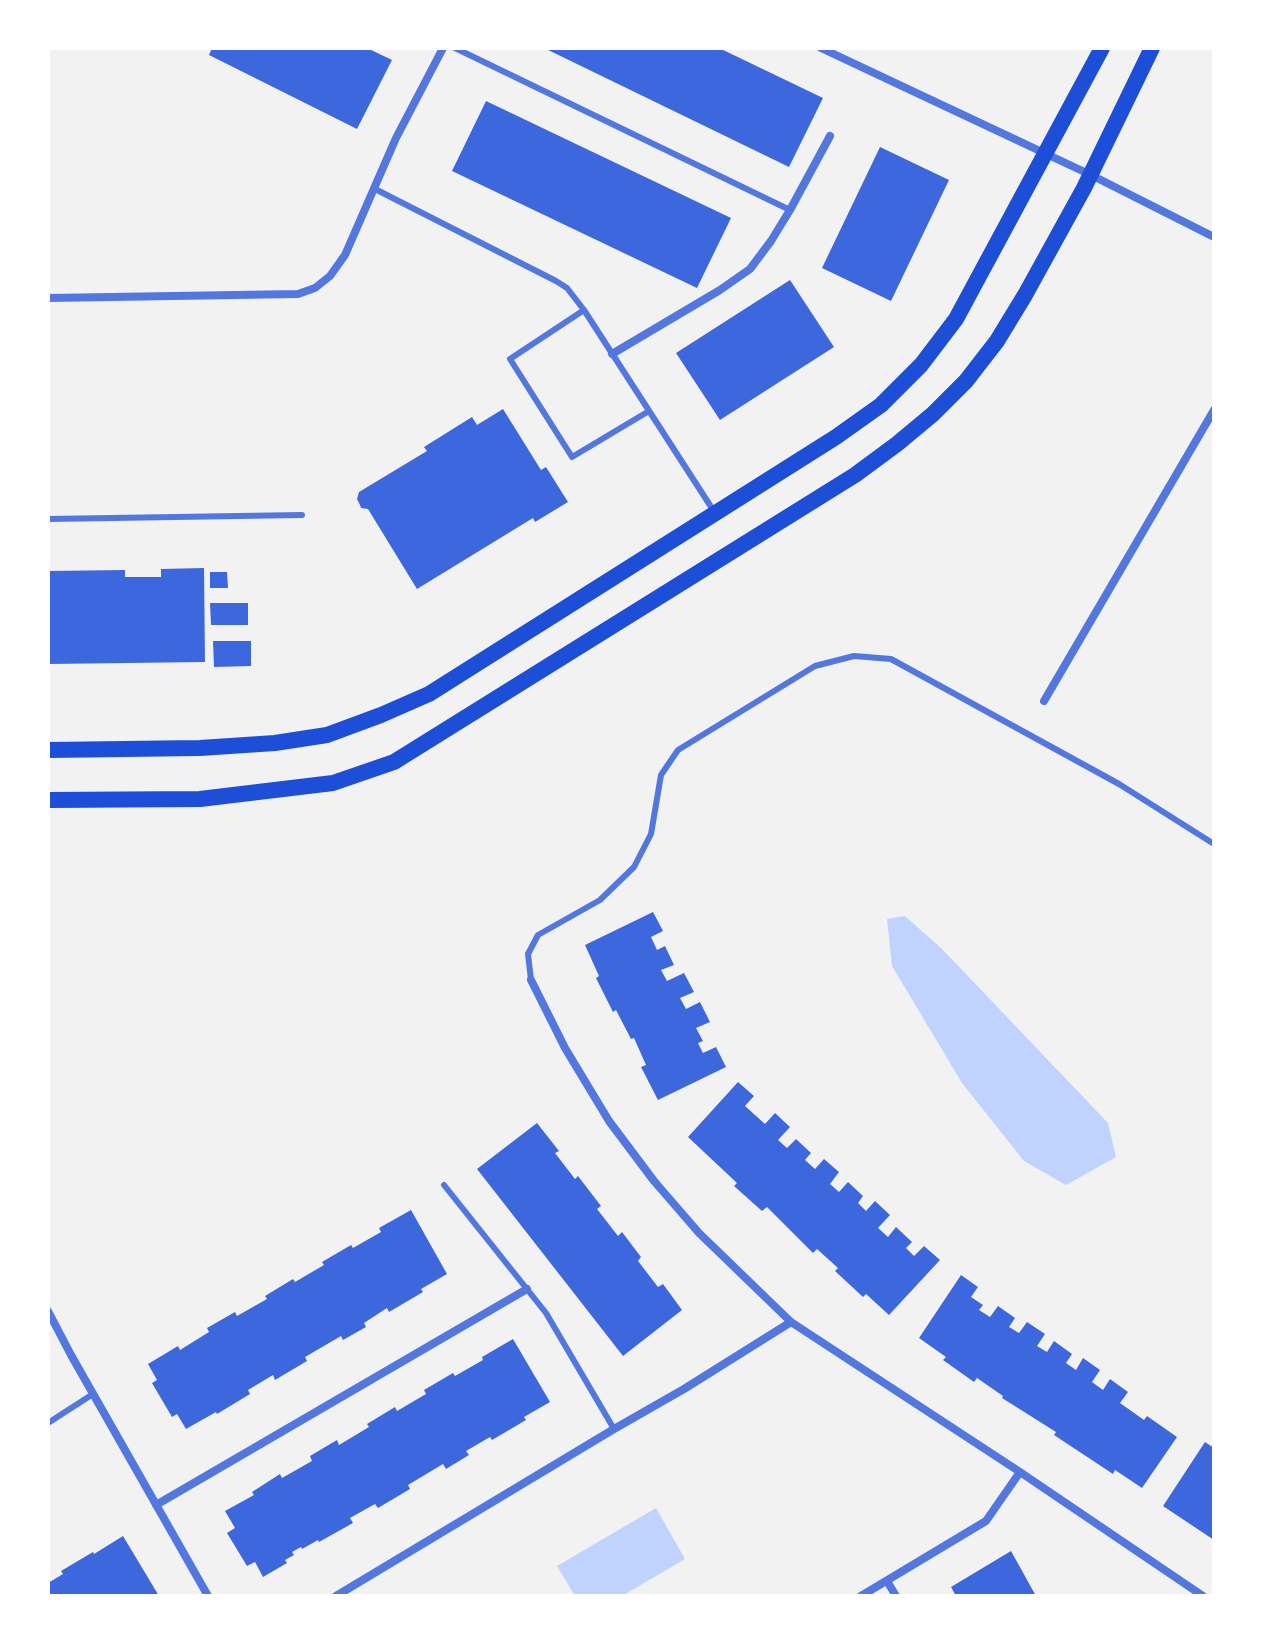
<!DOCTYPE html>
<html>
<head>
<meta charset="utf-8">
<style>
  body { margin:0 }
  #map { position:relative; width:1262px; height:1644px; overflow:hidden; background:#f2f2f2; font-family:"Titillium Web",sans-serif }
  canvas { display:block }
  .frame { position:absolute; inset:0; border:50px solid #fff; pointer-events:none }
</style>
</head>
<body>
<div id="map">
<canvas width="1262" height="1644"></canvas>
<div class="frame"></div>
</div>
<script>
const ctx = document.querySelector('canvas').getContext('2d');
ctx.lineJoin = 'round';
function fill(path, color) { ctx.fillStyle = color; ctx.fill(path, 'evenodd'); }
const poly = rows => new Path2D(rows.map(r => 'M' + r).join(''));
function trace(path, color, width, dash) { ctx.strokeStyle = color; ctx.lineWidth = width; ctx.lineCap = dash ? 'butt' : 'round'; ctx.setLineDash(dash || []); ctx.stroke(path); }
fill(poly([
  [905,916,942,949,1108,1123,1116,1157,1066,1185,1024,1161,962,1083,892,966,887,919],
  [656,1508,685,1559,622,1596,575,1596,557,1566]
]), '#bfd3fe');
fill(poly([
  [212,48,367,48,392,60,357,129,209,55],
  [544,48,719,48,823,98,789,167],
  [486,101,731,218,697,288,452,171],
  [880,147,949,180,891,301,822,268],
  [790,280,834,347,720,420,676,353],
  [503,409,541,470,546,467,568,502,535,522,533,518,417,589,368,509,361,508,360,505,357,499,359,492,427,451,424,447,472,417,477,425],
  [204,568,205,662,48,664,48,571,125,570,125,577,161,577,161,569],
  [210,572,227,572,228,588,210,588],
  [210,603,248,603,248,625,211,625],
  [213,641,251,641,251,666,214,667],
  [653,912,663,931,651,937,657,950,665,946,674,965,661,970,667,981,684,973,694,992,680,998,686,1009,700,1002,710,1022,696,1028,703,1041,698,1043,703,1053,716,1047,726,1067,658,1100,641,1067,646,1065,634,1038,631,1039,616,1010,613,1012,596,978,599,976,585,945],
  [738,1082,754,1096,745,1106,765,1124,775,1113,790,1127,778,1140,787,1148,796,1139,811,1153,805,1160,815,1169,824,1159,839,1172,830,1184,839,1192,848,1182,863,1196,858,1203,866,1211,875,1201,890,1215,878,1228,888,1237,896,1227,912,1242,906,1248,914,1256,924,1246,940,1260,889,1315,866,1294,863,1297,835,1271,838,1268,817,1249,813,1253,767,1207,762,1211,734,1186,737,1183,688,1137],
  [537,1123,559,1151,555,1153,575,1179,578,1176,601,1206,597,1209,618,1236,622,1232,641,1257,638,1261,658,1287,663,1284,682,1310,623,1356,477,1169],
  [411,1210,447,1274,421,1289,423,1292,389,1312,387,1308,364,1323,366,1327,343,1340,341,1336,305,1357,307,1361,275,1380,273,1375,248,1390,250,1394,217,1414,216,1412,186,1429,177,1414,172,1417,152,1383,157,1380,148,1364,178,1346,180,1350,209,1332,207,1328,235,1312,237,1316,267,1299,265,1296,293,1279,295,1282,324,1265,322,1262,351,1245,353,1248,381,1232,379,1228],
  [961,1275,978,1287,971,1297,983,1305,979,1310,990,1317,998,1306,1015,1318,1009,1327,1019,1333,1027,1322,1045,1334,1037,1346,1047,1352,1054,1341,1072,1354,1066,1363,1076,1370,1083,1358,1100,1370,1092,1382,1103,1390,1110,1379,1128,1392,1120,1403,1144,1420,1147,1416,1177,1437,1142,1488,1115,1470,1113,1474,1054,1435,1056,1432,1002,1398,1003,1396,977,1378,974,1382,943,1360,946,1357,919,1338],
  [513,1339,550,1402,524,1417,526,1420,492,1440,490,1437,466,1451,469,1455,446,1469,443,1464,408,1485,410,1489,378,1508,375,1504,350,1518,353,1523,319,1542,318,1540,302,1549,301,1547,292,1552,294,1555,285,1560,287,1563,263,1577,255,1562,247,1566,227,1533,235,1528,225,1511,254,1495,252,1492,280,1474,282,1478,312,1461,310,1456,337,1440,339,1445,369,1427,367,1424,395,1407,397,1411,426,1394,424,1390,453,1373,455,1376,483,1360,482,1357],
  [1205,1442,1214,1448,1214,1540,1163,1506],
  [123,1536,159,1596,48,1596,48,1583,63,1574,61,1571,93,1552,94,1554],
  [1011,1551,1036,1596,956,1596,951,1587]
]), '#3d67dc');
trace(poly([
  [455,48,790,210],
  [375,189,556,281,567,288,584,310,715,513],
  [584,310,510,359,572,457,649,411],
  [48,519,302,515],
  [531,980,528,954,538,935,600,900,634,867,651,834,661,775,678,750,815,666,854,656,891,659,1119,784,1214,844],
  [444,1185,546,1313,614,1429],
  [48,1423,93,1394]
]), '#5277de', 6);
trace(poly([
  [821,48,1091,175,1214,237],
  [48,298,298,294,315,288,330,276,345,255,396,138,443,48],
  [612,354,720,290,750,269,771,241,790,210,830,136],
  [1044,701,1214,410],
  [531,980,565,1048,609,1121,654,1181,699,1233,791,1322,1020,1472,1203,1596],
  [48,1311,71,1355,208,1596],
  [156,1505,527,1289],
  [887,1581,896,1596],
  [336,1596,614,1429,684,1389,791,1322],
  [861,1596,986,1521,1020,1472]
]), '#5277de', 8);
trace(poly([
  [48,750,200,748,275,743,327,735,381,715,429,694,836,437,881,405,921,365,956,319,1102,48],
  [48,800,200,799,333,783,394,762,855,475,897,444,933,414,966,381,997,341,1025,295,1084,188,1152,48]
]), '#1d4ed8', 16);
</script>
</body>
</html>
